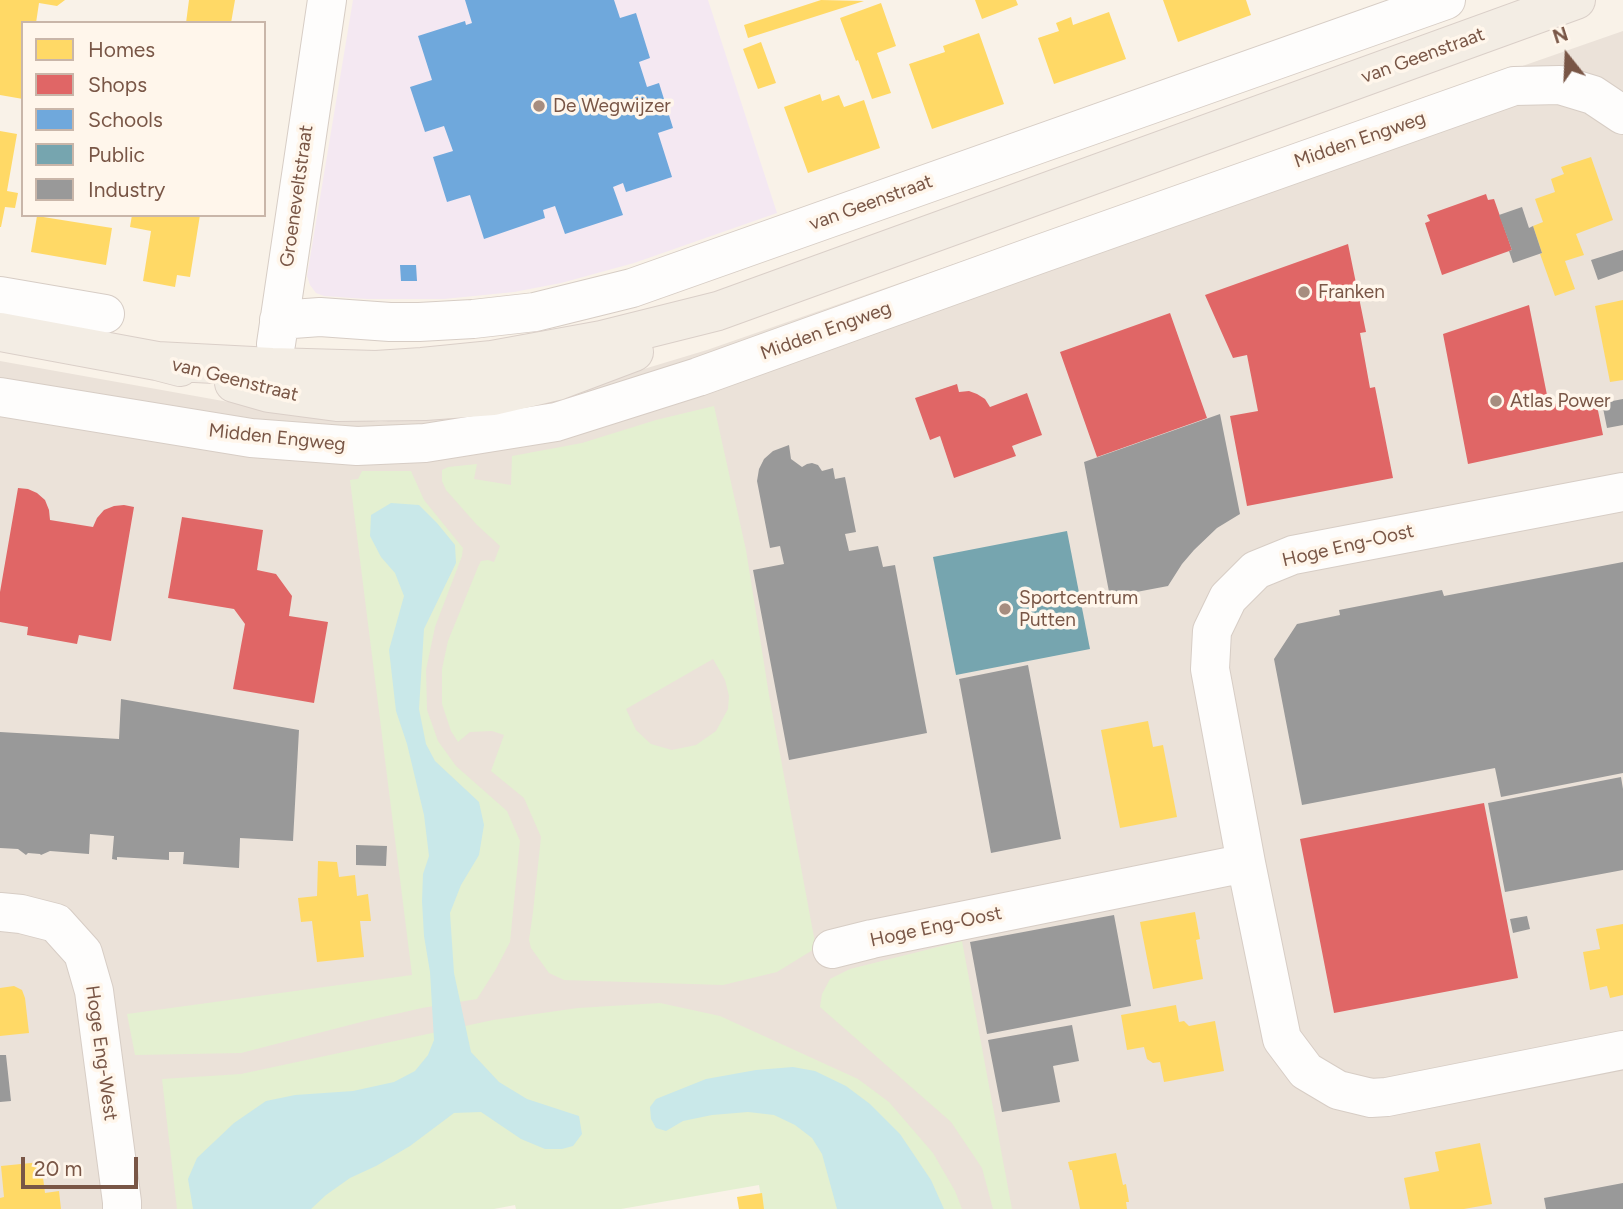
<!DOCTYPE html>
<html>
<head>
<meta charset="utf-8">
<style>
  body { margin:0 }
  #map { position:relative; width:1623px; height:1209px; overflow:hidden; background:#f9f2e8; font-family:Figtree,sans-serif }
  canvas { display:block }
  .legend { position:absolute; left:21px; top:21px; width:245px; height:196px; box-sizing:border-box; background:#fff6eb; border:2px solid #c9b6a9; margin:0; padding:9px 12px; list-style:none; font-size:21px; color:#795646 }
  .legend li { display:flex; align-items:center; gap:14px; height:35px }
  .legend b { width:35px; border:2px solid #c9b6a9 }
  .north { position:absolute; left:1532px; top:21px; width:70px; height:70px; -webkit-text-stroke:5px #fff6eb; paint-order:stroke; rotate:342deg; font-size:19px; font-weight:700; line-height:28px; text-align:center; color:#795646 }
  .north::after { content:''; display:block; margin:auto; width:24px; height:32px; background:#795646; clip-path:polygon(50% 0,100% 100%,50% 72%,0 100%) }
  .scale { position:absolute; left:21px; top:1157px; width:117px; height:32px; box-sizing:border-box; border:4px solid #795646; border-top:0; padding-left:9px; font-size:21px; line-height:24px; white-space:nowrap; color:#795646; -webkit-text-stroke:5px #fff6eb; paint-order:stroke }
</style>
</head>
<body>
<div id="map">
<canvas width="1623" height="1209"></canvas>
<ul class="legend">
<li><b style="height:19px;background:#ffd966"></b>Homes</li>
<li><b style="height:19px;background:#e06666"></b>Shops</li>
<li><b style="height:19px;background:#6fa8dc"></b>Schools</li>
<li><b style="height:19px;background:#76a5af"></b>Public</li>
<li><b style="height:19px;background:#999"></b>Industry</li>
</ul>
<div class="north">N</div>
<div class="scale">20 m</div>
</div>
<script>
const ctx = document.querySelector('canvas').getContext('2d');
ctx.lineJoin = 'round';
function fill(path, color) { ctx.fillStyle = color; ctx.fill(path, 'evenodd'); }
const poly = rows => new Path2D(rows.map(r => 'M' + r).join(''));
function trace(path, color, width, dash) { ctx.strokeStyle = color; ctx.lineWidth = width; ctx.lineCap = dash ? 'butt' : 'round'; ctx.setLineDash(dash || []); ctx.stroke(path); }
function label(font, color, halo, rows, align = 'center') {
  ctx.font = font + ' Figtree,sans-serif'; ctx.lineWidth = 7; ctx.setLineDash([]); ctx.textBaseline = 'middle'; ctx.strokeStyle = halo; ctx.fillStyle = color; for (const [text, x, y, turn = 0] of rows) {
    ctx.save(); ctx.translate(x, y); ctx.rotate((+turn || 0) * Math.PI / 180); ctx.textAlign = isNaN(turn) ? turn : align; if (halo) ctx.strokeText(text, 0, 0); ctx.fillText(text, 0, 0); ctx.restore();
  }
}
fill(poly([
  [1623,31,1623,1209,776,1209,771,1180,465,1209,0,1209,0,361,262,408,380,422,531,403,707,350]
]), '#ebe2d9');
fill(poly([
  [353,0,708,0,777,213,634,263,561,283,514,292,444,299,367,299,324,296,316,293,310,285,307,276]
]), '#f4e8f2');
fill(poly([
  [714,406,746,550,769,695,816,948,777,972,723,985,564,980,549,973,531,948,529,940,533,912,541,837,524,798,491,771,504,735,492,731,470,732,458,742,451,731,442,704,442,669,448,641,478,567,481,561,488,560,494,562,500,546,477,525,446,490,442,481,442,470,448,467,477,464,474,479,511,485,512,456,582,443,656,420],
  [713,659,725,680,729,696,728,709,716,731,696,745,672,750,651,744,636,730,626,709],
  [362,471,411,471,424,500,463,548,462,556,435,627,426,670,427,710,438,741,456,766,507,811,520,841,510,942,496,969,477,999,422,1008,365,1021,241,1053,135,1055,127,1014,412,975,350,480,358,479],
  [962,941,1012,1209,993,1209,982,1168,951,1122,820,1007,822,994,830,979,850,969],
  [660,1003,720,1016,858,1079,889,1102,933,1153,955,1191,962,1209,763,1209,759,1185,621,1209,516,1209,515,1205,494,1209,177,1209,162,1079,241,1074,493,1020,578,1008]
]), '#e4f0d1');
fill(poly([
  [391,503,419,505,437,523,455,545,456,563,424,629,419,709,426,744,435,761,479,802,484,825,479,855,461,885,450,913,454,973,471,1052,499,1082,527,1099,579,1116,582,1134,573,1146,562,1149,545,1149,521,1139,481,1112,454,1113,410,1146,376,1166,350,1178,326,1195,311,1209,193,1209,188,1179,197,1158,234,1123,266,1101,295,1095,353,1091,394,1082,415,1071,428,1055,434,1040,430,972,424,936,422,901,423,874,429,856,424,815,407,744,396,711,389,650,404,596,395,573,381,557,370,536,371,515],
  [793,1067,815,1071,846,1086,870,1104,900,1134,931,1180,944,1209,837,1209,822,1154,812,1138,795,1125,774,1115,748,1112,712,1115,683,1121,666,1131,656,1128,651,1119,650,1107,656,1099,706,1079,756,1070]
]), '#c9e8e9');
fill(poly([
  [0,0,65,0,57,6,39,3,36,23,23,23,23,99,0,95],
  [189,0,235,0,231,23,186,23],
  [821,0,864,1,748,38,744,25],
  [975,0,1016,0,1018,5,982,19],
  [1163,0,1246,0,1251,15,1178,42],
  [881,3,896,46,877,53,891,93,872,99,858,60,856,61,840,18],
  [1109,12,1126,59,1054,84,1038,38,1059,31,1056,23,1071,17,1073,25],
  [979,33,1004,104,932,129,909,64,945,52,943,46],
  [761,42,776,83,758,89,743,49],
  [820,94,822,101,839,95,844,107,864,100,880,148,808,173,784,107],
  [0,131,17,134,7,191,18,193,15,208,5,207,1,227,0,227],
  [1591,157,1613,220,1576,234,1584,255,1565,261,1575,289,1555,296,1540,254,1542,253,1533,226,1543,222,1535,199,1555,192,1551,179,1564,174,1561,167],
  [132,215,200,215,190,277,177,275,175,287,143,281,151,231,130,227],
  [37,216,112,228,106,265,31,252],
  [1623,300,1623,380,1610,382,1595,306],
  [1148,721,1153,747,1163,745,1177,817,1120,828,1101,730],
  [318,861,337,862,339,877,355,875,357,896,368,894,371,921,360,921,364,957,317,962,312,921,301,922,298,898,317,896],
  [1195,912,1200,939,1196,940,1203,979,1153,989,1140,922],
  [1623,924,1623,995,1610,998,1607,986,1590,990,1583,952,1600,949,1596,929],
  [14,986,22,990,25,998,29,1033,0,1036,0,988],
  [1176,1005,1179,1022,1184,1021,1189,1026,1215,1021,1224,1071,1164,1082,1160,1062,1153,1063,1147,1059,1144,1047,1127,1050,1121,1015],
  [1480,1143,1492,1204,1464,1209,1410,1209,1404,1178,1439,1171,1435,1152],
  [1116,1153,1123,1185,1126,1184,1129,1202,1126,1202,1127,1209,1080,1209,1072,1170,1070,1170,1068,1162],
  [41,1162,45,1193,59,1191,61,1209,0,1209,0,1198,4,1197,1,1166],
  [762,1193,764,1209,739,1209,737,1197]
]), '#ffd966');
fill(poly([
  [1486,194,1488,200,1494,199,1512,250,1442,275,1425,223,1430,221,1427,215],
  [1348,244,1366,332,1360,333,1370,388,1375,387,1393,478,1247,506,1230,416,1258,411,1247,355,1233,358,1205,295],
  [1529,305,1549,405,1595,396,1603,435,1468,464,1443,334],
  [1170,313,1207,418,1097,457,1060,352],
  [957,384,959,392,969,391,977,394,985,399,990,407,1027,393,1042,435,1012,446,1016,456,954,478,940,436,930,440,915,398],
  [18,488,28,489,37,493,45,500,49,510,50,520,93,527,97,518,104,510,114,506,124,505,134,507,111,641,79,635,77,644,27,635,28,627,0,622,0,592],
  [182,517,263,530,257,570,276,574,292,596,289,616,328,622,314,703,233,689,245,624,234,609,168,598],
  [1484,803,1518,978,1334,1013,1300,839]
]), '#e06666');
fill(poly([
  [465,0,614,0,620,18,636,13,650,58,639,62,647,87,659,83,673,128,658,133,672,177,626,192,623,183,613,187,623,215,565,234,555,206,543,210,545,218,484,239,470,195,447,202,433,157,453,151,444,126,425,132,410,87,432,80,418,36,465,21,466,25,472,23],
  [400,265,416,265,417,281,401,281]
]), '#6fa8dc');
fill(poly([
  [1067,531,1090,649,956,675,933,557]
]), '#76a5af');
fill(poly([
  [1522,207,1529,228,1533,226,1542,253,1513,263,1509,251,1512,250,1499,215],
  [1623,250,1623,271,1598,280,1591,260],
  [1623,399,1623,425,1607,428,1602,403],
  [1220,414,1240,514,1217,528,1194,550,1182,564,1168,586,1110,597,1084,462],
  [789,445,791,459,802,467,807,464,812,463,818,465,822,471,833,468,835,479,845,477,856,532,845,534,849,551,878,546,883,567,895,565,927,733,789,760,753,570,784,564,780,546,770,548,757,481,759,469,764,459,773,451],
  [1623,562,1623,773,1501,797,1495,768,1302,805,1274,659,1297,624,1340,615,1339,610,1442,590,1444,596],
  [1028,665,1061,839,991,853,959,679],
  [121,699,299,730,293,841,240,838,239,868,183,864,184,852,169,852,169,860,117,857,117,860,112,859,114,836,90,834,89,854,50,851,41,855,40,854,28,853,26,855,18,849,0,848,0,732,119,739],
  [1621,777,1623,789,1623,870,1505,892,1488,803],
  [356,845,387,846,386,866,356,865],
  [1114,915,1131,1006,987,1034,970,942],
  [1527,916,1530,929,1513,933,1510,919],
  [1072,1025,1079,1061,1053,1066,1060,1102,1002,1112,988,1040],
  [0,1055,6,1055,11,1101,0,1102],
  [1623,1183,1623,1209,1546,1209,1544,1198]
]), '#999');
const minor = poly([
  [0,296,105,314],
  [279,320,320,317,390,322,419,322,473,319,535,312,632,288,1446,0],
  [276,344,327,0],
  [0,397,251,438,357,446,425,443,556,422,698,377,1037,255,1514,86,1560,85,1593,95,1623,115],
  [1623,492,1293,555,1256,570,1228,598,1212,631,1210,669,1246,863,1282,1039,1306,1071,1338,1090,1371,1098,1387,1097,1623,1050],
  [0,912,21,914,56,923,83,953,94,991,122,1202,122,1209],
  [832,949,872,939,1246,863]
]);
const primary = poly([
  [0,332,157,361,180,367],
  [157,361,272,367,376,370,422,367,492,360,602,340,718,311,1576,0],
  [234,383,269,393,337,402,425,401,493,396,557,381,634,352]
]);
trace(minor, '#d7cdc5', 40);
trace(primary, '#dacfc8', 40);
trace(minor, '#fefdfc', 38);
trace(primary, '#f3ede4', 38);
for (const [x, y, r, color] of [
  [539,106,7,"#a68d7f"],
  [1304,292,7,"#a68d7f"],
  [1496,401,7,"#a68d7f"],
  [1005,609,7,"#a68d7f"]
]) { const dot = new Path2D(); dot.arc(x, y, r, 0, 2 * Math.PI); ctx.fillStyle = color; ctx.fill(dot); trace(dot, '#fff6eb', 2.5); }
label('19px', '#795646', '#fff6eb', [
  ["van Geenstraat",1423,56,-20],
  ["Midden Engweg",1360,140,-19],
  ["Groeneveltstraat",297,196,-82],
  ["van Geenstraat",871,203,-20],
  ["Midden Engweg",826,331,-20],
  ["van Geenstraat",235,380,14],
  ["Midden Engweg",277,438,6],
  ["Hoge Eng-Oost",1348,546,-13],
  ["Hoge Eng-Oost",936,927,-12],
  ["Hoge Eng-West",101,1053,82]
]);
label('19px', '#795646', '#fff6eb', [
  ["De Wegwijzer",553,106],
  ["Franken",1318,292],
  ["Atlas Power",1510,401],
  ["Sportcentrum",1019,598],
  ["Putten",1019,620]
], 'left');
</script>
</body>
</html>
